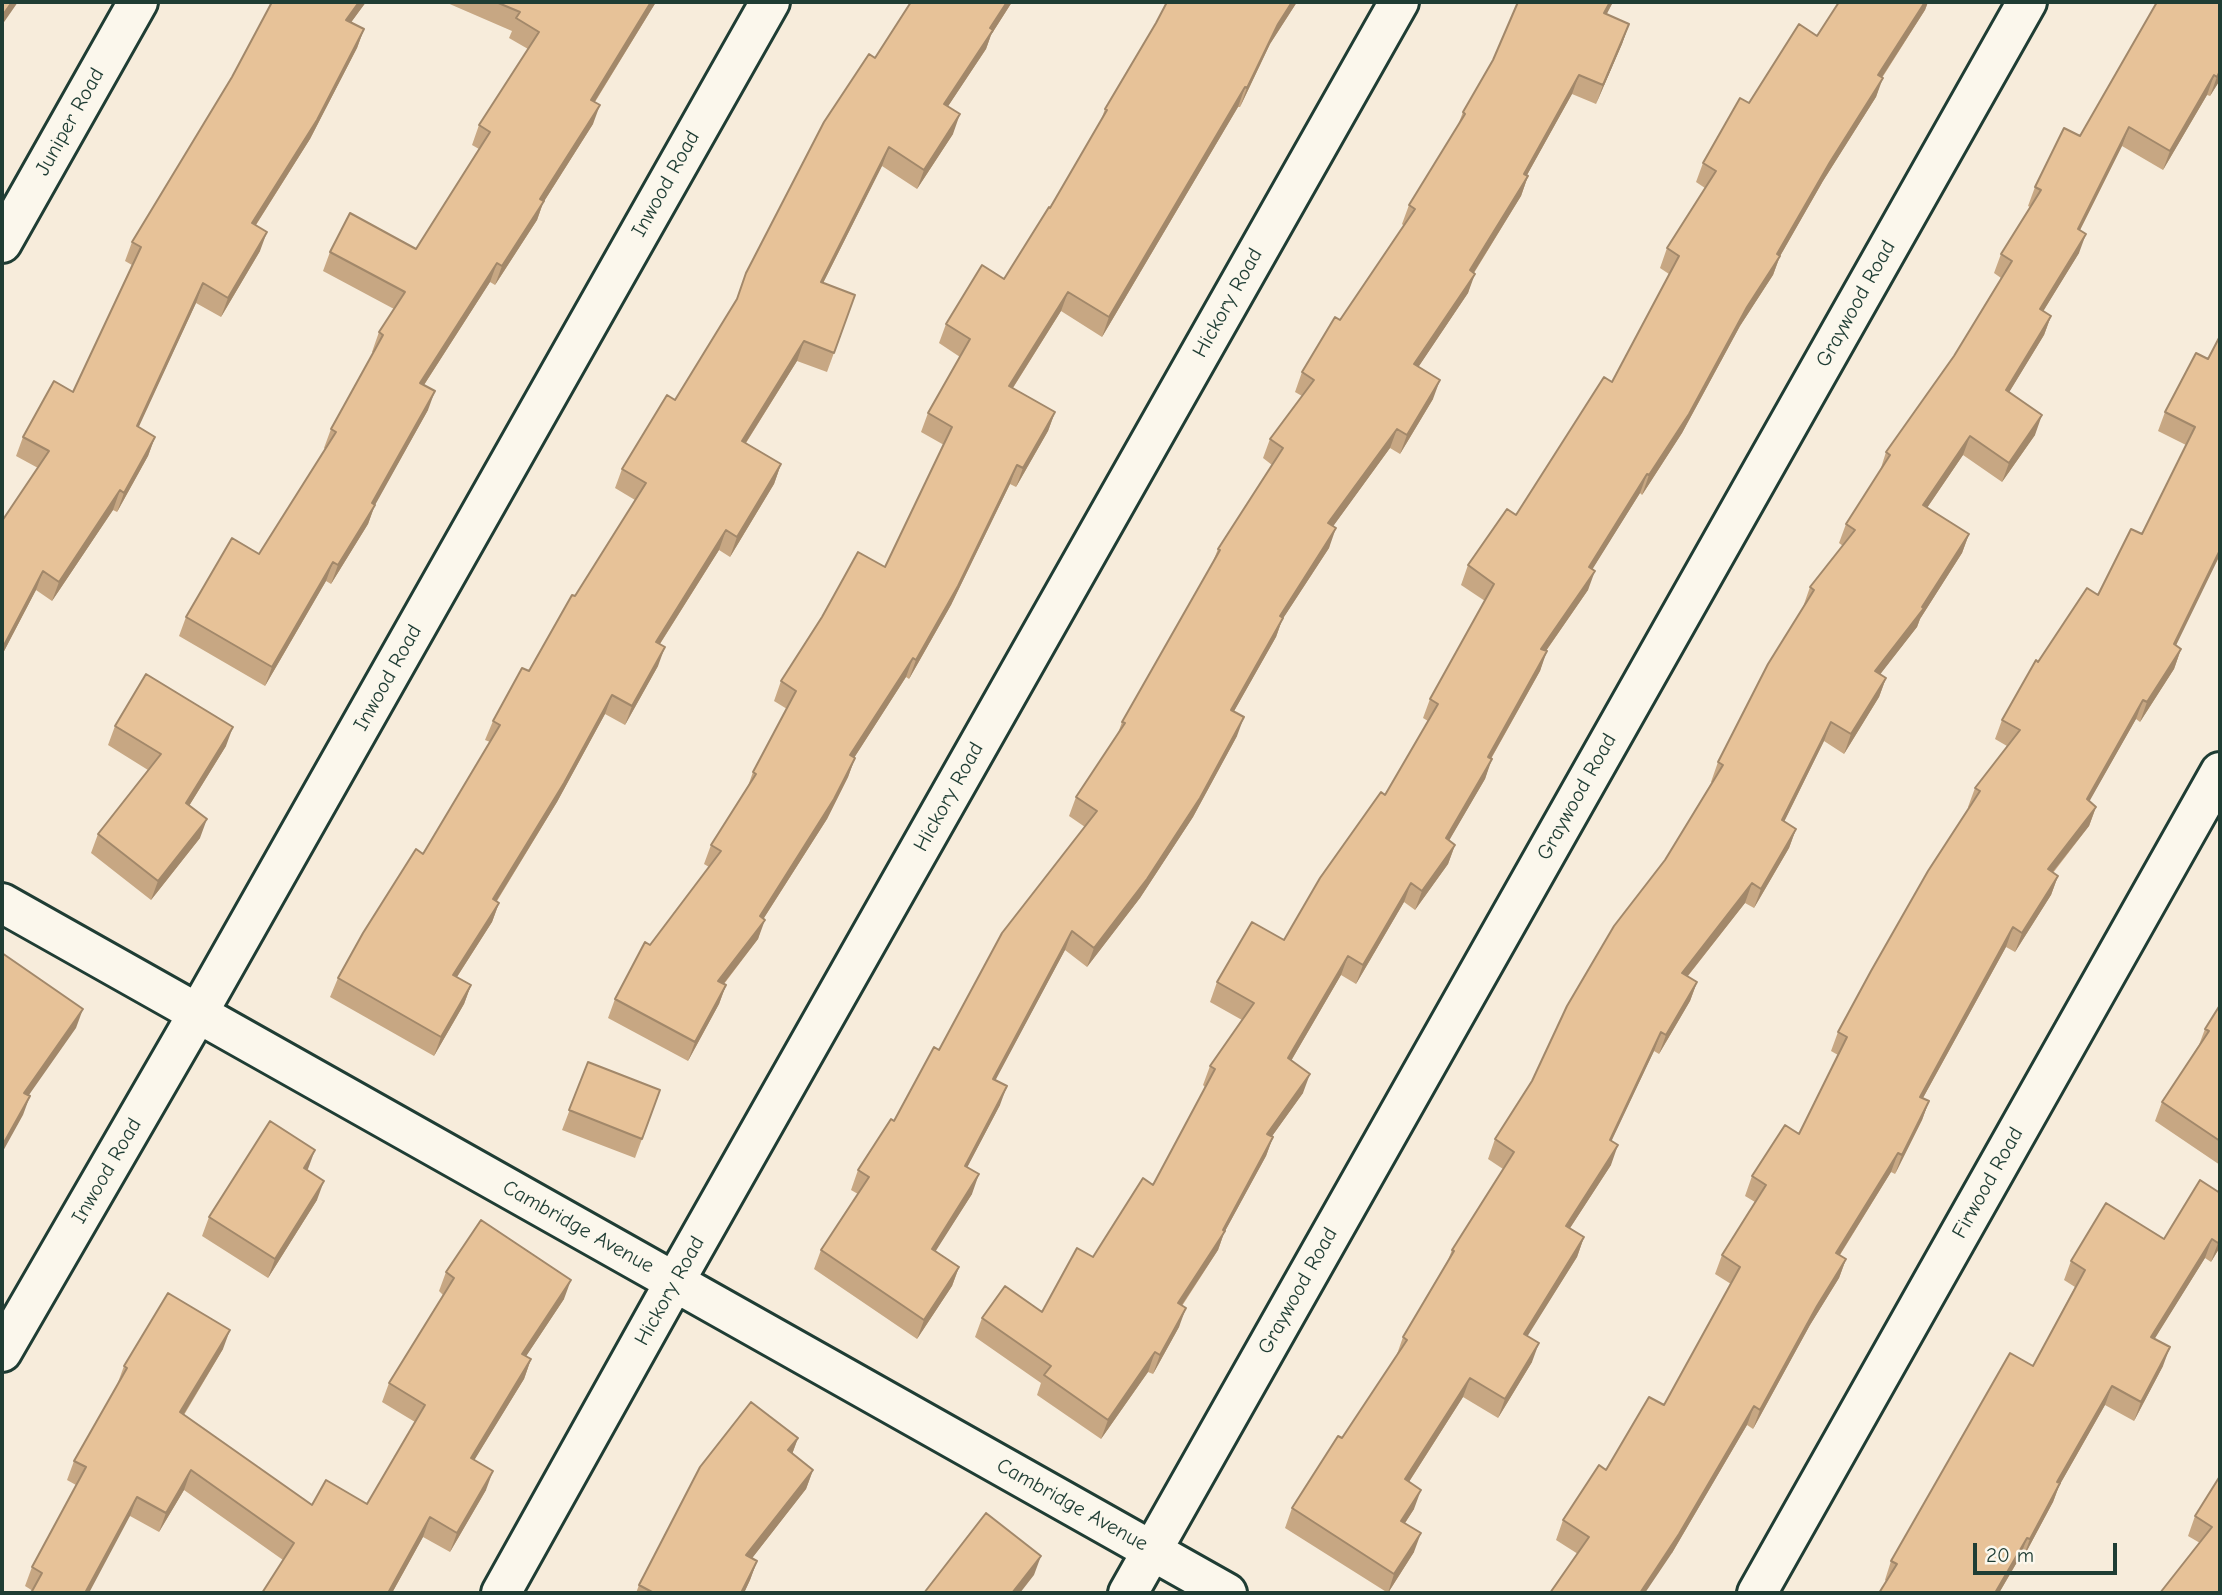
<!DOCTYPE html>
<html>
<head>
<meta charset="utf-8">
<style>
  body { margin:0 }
  #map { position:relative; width:2222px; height:1595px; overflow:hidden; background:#f7ecdb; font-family:"Comic Neue",sans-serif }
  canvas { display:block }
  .frame { position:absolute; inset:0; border:4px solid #1f3d34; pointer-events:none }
  .scale { position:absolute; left:1973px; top:1543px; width:144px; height:32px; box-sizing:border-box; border:4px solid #1f3d34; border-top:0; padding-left:9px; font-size:21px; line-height:24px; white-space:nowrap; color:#1f3d34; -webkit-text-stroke:5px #fbf7ec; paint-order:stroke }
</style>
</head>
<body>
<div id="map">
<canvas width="2222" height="1595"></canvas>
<div class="frame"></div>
<div class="scale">20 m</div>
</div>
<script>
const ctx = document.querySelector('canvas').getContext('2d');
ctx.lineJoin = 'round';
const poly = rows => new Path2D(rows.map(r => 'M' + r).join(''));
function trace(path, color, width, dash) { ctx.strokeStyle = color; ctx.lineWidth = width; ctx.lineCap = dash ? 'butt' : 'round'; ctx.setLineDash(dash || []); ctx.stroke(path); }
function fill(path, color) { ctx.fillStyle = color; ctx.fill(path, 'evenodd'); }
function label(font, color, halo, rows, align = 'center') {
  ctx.font = font + ' "Comic Neue",sans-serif'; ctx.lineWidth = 7; ctx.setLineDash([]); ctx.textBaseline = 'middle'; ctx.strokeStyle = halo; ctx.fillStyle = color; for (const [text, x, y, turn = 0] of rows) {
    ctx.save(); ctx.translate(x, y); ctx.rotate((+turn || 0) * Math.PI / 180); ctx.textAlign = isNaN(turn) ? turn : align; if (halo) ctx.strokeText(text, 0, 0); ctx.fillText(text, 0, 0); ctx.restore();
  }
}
const minor = poly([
  [2,243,138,2],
  [2,903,1227,1593],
  [2,1352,198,1013,770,2],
  [501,1593,675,1281,1399,2],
  [1128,1593,2027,2],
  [1757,1593,2220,772]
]);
trace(minor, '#1f3d34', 44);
trace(minor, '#fbf7ec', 38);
fill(poly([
  [272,2,366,2,351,22,364,29,357,48,310,139,256,225,260,251,221,317,196,303,138,427,155,437,148,456,117,512,113,510,52,601,36,590,2,655,2,521,38,468,16,456,23,437,73,392,132,265,125,261,132,242,232,77],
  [445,2,656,2,595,102,593,124,543,203,537,220,495,285,490,282,424,385,428,410,375,504,368,524,331,584,326,581,265,686,179,636,186,617,259,554,325,449,324,448,331,429,374,353,372,352,379,332,394,309,323,271,330,252,416,249,479,149,472,145,479,125,528,49,509,38,512,31],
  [911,2,1012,2,991,35,986,49,948,106,953,134,917,189,882,166,823,283,855,295,827,372,797,361,746,443,781,464,774,484,730,557,719,550,660,644,658,666,625,725,605,714,557,802,497,901,499,903,492,922,457,977,471,985,464,1004,434,1056,330,997,338,978,423,854,490,742,485,740,493,721,529,671,635,500,615,488,622,469,675,400,736,300,875,58],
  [1167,2,1297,2,1270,44,1240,107,1238,107,1102,337,1061,311,1013,388,1055,412,1048,431,1016,487,1010,484,951,605,909,679,906,677,854,758,855,758,848,777,827,819,764,918,758,939,724,984,726,985,719,1004,688,1061,608,1018,615,999,650,945,709,867,704,864,711,845,748,786,753,772,787,709,774,701,781,681,822,617,885,567,944,445,921,432,928,413,960,357,939,343,946,324,1004,279,1050,208,1100,123,1105,109,1156,23],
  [1518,2,1613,2,1606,14,1629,24,1622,44,1596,104,1572,94,1527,175,1528,176,1521,196,1474,273,1468,293,1418,367,1433,399,1400,454,1390,448,1333,526,1329,548,1282,620,1276,637,1234,711,1237,736,1193,817,1140,898,1087,967,1065,950,995,1080,1000,1105,967,1167,972,1194,935,1251,959,1267,952,1286,917,1339,814,1269,821,1250,858,1194,851,1190,858,1170,894,1121,1085,827,1069,816,1076,797,1117,736,1122,722,1212,564,1218,549,1272,465,1263,458,1270,439,1302,396,1295,392,1302,372,1340,320,1404,226,1402,224,1409,205,1458,125,1463,112,1493,60],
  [1925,2,1928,2,1925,10,1882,78,1876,97,1823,181,1780,256,1773,275,1740,326,1682,433,1642,495,1640,493,1592,569,1588,590,1546,651,1540,671,1491,759,1485,779,1449,840,1455,845,1448,864,1415,910,1404,902,1356,984,1341,975,1291,1061,1303,1093,1272,1136,1273,1137,1266,1156,1224,1233,1218,1250,1182,1306,1179,1327,1153,1374,1148,1372,1101,1439,1037,1395,1041,1383,975,1337,982,1318,1042,1312,1093,1257,1153,1185,1205,1087,1203,1085,1210,1066,1242,1020,1210,1002,1217,982,1284,940,1385,795,1428,721,1423,718,1430,699,1485,601,1461,585,1468,565,1516,515,1612,382,1669,274,1660,268,1667,248,1705,188,1696,182,1703,163,1749,103,1817,36],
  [2157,2,2220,80,2210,96,2207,95,2163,170,2122,146,2080,230,2079,253,2043,311,2051,316,2044,335,2009,392,2035,435,2002,482,1963,455,1927,508,1969,534,1962,553,1920,619,1917,627,1880,674,1886,678,1879,697,1844,754,1824,741,1784,822,1796,829,1789,848,1754,908,1745,903,1688,976,1697,982,1690,1001,1659,1054,1654,1051,1611,1141,1611,1165,1570,1228,1584,1237,1577,1257,1527,1336,1532,1362,1498,1418,1463,1397,1409,1482,1414,1509,1405,1523,1414,1552,1388,1593,1285,1528,1292,1508,1342,1438,1396,1357,1403,1337,1448,1260,1452,1250,1503,1169,1488,1159,1495,1139,1532,1081,1712,782,1711,782,1718,762,1803,607,1810,587,1843,546,1839,543,1846,524,1880,471,1886,452,1954,356,2001,278,1994,273,2001,254,2030,207,2028,206,2035,187,2080,136],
  [2208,359,2175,646,2181,649,2174,669,2140,722,2136,719,2089,801,2096,807,2089,826,2053,873,2058,876,2051,895,2015,952,2006,947,1923,1098,1929,1101,1922,1120,1895,1174,1891,1172,1840,1255,1846,1259,1839,1278,1810,1325,1753,1429,1747,1425,1672,1553,1578,1554,1556,1540,1563,1520,1664,1405,1731,1284,1715,1274,1722,1255,1755,1202,1745,1196,1752,1176,1799,1134,1838,1055,1831,1051,1838,1032,1969,808,1968,807,1975,788,2007,746,1995,739,2002,720,2038,662,2098,595,2142,534,2186,445,2158,431,2165,412],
  [115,726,226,746,189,806,200,838,151,900,91,853,98,834,148,770,108,745],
  [2220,1005,2220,1165,2155,1121,2162,1102,2199,1045,2205,1029],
  [588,1062,660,1090,635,1158,562,1130],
  [307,1171,317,1200,268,1278,202,1236,209,1217],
  [2200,1180,2220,1247,2211,1262,2205,1258,2154,1339,2163,1366,2134,1421,2105,1405,2059,1486,2053,1502,2023,1558,2020,1557,1999,1593,1879,1593,1886,1581,1885,1580,1891,1561,2033,1366,2075,1287,2064,1280,2071,1261,2164,1239],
  [446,1272,564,1299,526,1356,531,1359,524,1379,474,1460,486,1490,450,1552,423,1537,392,1593,262,1593,283,1560,184,1490,159,1532,130,1516,33,1591,25,1586,32,1567,76,1485,67,1480,74,1461,117,1385,124,1366,223,1349,184,1415,312,1505,367,1504,415,1422,382,1402,389,1383,443,1295,439,1291],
  [798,1438,792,1454,813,1470,806,1489,752,1558,757,1561,750,1580,744,1593,636,1593,639,1585],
  [2220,1476,2220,1593,2200,1543,2188,1536,2195,1516]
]), '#c7a783');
fill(poly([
  [12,2,18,2,2,25,2,16],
  [359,2,366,2,339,39,346,20],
  [651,2,656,2,584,119,591,100],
  [1007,2,1012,2,991,35,986,49,937,123,944,104],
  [1292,2,1297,2,1270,44,1240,107,1247,88,1278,24],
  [1610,2,1613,2,1597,33,1604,13],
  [1925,2,1928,2,1925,10,1871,94,1878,75],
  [1629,24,1622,44,1596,104,1603,85],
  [364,29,357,48,310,139,245,242,252,223],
  [2220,71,2220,80,2210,96,2217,77],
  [1579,75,1572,94,1517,193,1524,174],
  [2214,75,2207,95,2163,170,2170,151],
  [1883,78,1876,97,1823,181,1779,258,1780,256,1773,275,1740,326,1682,433,1642,495,1649,475,1830,162],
  [1245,87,1238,107,1102,337,1109,317],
  [600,105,593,124,543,203,537,220,495,285,502,266,540,199],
  [960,114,953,134,917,189,924,170],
  [2129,127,2122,146,2071,248,2078,229],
  [889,147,882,166,814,301,821,282],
  [1528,176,1521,196,1463,290,1470,270],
  [267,232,260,251,221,317,228,298],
  [2086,234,2079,253,2033,328,2040,309],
  [497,263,490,282,413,402,420,383],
  [1475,274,1468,293,1407,384,1414,364],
  [203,283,196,303,130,446,137,426],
  [1068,292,1061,311,1002,405,1009,386],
  [2051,316,2044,335,1999,409,2006,390],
  [804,341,797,361,735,460,742,441],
  [1440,380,1433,399,1400,454,1407,435],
  [435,391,428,410,369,516,375,505,368,524,331,584,338,565],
  [1055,412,1048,431,1016,487,1023,468],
  [2042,415,2035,435,2002,482,2009,463],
  [1397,429,1390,448,1321,543,1328,523],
  [1970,436,1963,455,1916,524,1923,505],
  [155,437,148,456,117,512,124,493],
  [781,464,774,484,730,557,737,537],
  [1017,465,1010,484,951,605,909,679,916,660],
  [1647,474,1640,493,1582,586,1589,567],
  [120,490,113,510,52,601,59,582],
  [1336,528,1329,548,1282,620,1276,637,1224,729,1231,710,1280,616],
  [726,530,719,550,649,661,656,642],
  [1969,534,1962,553,1920,619,1917,627,1868,690,1875,671,1922,607],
  [2220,550,2220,555,2167,664,2174,644],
  [333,562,326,581,265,686,272,667],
  [43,571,36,590,2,655,2,649],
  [1595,571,1588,590,1534,668,1541,649],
  [665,647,658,666,625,725,632,706],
  [2181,649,2174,669,2140,722,2147,702],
  [1547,651,1540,671,1481,776,1488,757],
  [913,658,906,677,843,775,850,755],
  [1886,678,1879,697,1844,754,1851,734],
  [612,695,605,714,557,802,486,918,493,899],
  [2143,700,2136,719,2080,818,2087,799],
  [1244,717,1237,736,1193,817,1140,898,1087,967,1094,948],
  [1831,722,1824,741,1775,840,1782,820],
  [233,727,226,746,179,822,186,803],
  [855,758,848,777,827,819,753,935,760,916],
  [1492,759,1485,779,1439,858,1446,838],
  [2096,807,2089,826,2040,888,2048,869],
  [207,819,200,838,151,900,158,881],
  [1796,829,1789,848,1754,908,1761,889],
  [1455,845,1448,864,1415,910,1422,891],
  [2058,876,2051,895,2015,952,2022,933],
  [1411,883,1404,902,1356,984,1363,965],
  [1752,883,1745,903,1675,992,1682,973],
  [499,903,492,922,446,994,453,975],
  [765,920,758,939,711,1000,718,981],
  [2013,927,2006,947,1913,1116,1920,1097],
  [1072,931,1065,950,986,1098,993,1079],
  [1348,956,1341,975,1281,1078,1288,1058],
  [1697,982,1690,1001,1659,1054,1666,1035],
  [471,985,464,1004,434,1056,441,1037],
  [726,985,719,1004,688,1061,695,1042],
  [83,1009,76,1028,17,1112,24,1093],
  [1661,1032,1654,1051,1603,1159,1610,1140],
  [1310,1074,1303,1093,1260,1153,1267,1134],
  [1007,1086,1000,1105,958,1185,965,1166],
  [30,1096,23,1115,2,1153,2,1146],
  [1929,1101,1922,1120,1895,1174,1902,1155],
  [1273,1137,1266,1156,1224,1233,1218,1250,1170,1323,1178,1303,1223,1230],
  [1618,1145,1611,1165,1559,1245,1566,1226],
  [315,1150,308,1169,297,1188,304,1168],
  [1898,1153,1891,1172,1829,1272,1836,1253],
  [979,1174,972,1194,925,1268,932,1249],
  [324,1181,317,1200,268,1278,275,1259],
  [1584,1237,1577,1257,1517,1353,1524,1334],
  [2212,1239,2205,1258,2144,1356,2151,1337],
  [2220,1240,2220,1247,2211,1262,2218,1243],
  [1846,1259,1839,1278,1810,1325,1753,1429,1760,1410,1817,1306],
  [959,1267,952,1286,917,1339,924,1320],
  [571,1280,564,1299,515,1373,522,1354],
  [1186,1308,1179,1327,1153,1374,1160,1355],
  [230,1330,223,1349,173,1432,180,1412],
  [1539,1343,1532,1362,1498,1418,1505,1399],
  [2170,1347,2163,1366,2134,1421,2141,1402],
  [1155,1352,1148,1372,1101,1439,1108,1420],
  [531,1359,524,1379,464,1477,471,1458],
  [1470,1378,1463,1397,1398,1499,1405,1479],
  [2112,1386,2105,1405,2059,1486,2053,1502,2023,1558,2030,1539,2057,1482],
  [1754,1406,1747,1425,1672,1553,1645,1593,1640,1593],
  [798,1438,791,1457,788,1450],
  [191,1470,184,1490,159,1532,166,1513],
  [813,1470,806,1489,739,1575,746,1555],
  [493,1471,486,1490,450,1552,457,1533],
  [1421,1490,1414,1509,1394,1540,1401,1521],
  [137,1497,130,1516,89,1593,85,1593],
  [430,1517,423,1537,392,1593,388,1593],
  [1421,1533,1414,1552,1388,1593,1394,1574],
  [2027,1538,2020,1557,1999,1593,1995,1593],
  [1041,1556,1034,1575,1020,1593,1012,1593],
  [757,1561,750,1580,744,1593,741,1593]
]), '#a2886a');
const building = poly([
  [2,2,12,2,2,16,2,2],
  [272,2,359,2,346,20,364,29,317,120,252,223,267,232,228,298,203,283,137,426,155,437,124,493,120,490,59,582,43,571,2,649,2,521,49,451,23,437,54,381,73,392,141,247,132,242,232,77,272,2],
  [496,2,651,2,591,100,600,105,540,199,544,201,502,266,497,263,420,383,435,391,372,503,375,505,338,565,333,562,272,667,186,617,232,538,259,554,336,432,331,429,383,335,379,332,405,292,330,252,350,213,416,249,490,132,479,125,539,32,516,18,520,12,496,2],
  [911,2,1007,2,990,28,993,30,944,104,960,114,924,170,889,147,821,282,855,295,834,353,804,341,742,441,781,464,737,537,726,530,656,642,665,647,632,706,612,695,564,783,493,899,499,903,453,975,471,985,441,1037,338,978,363,933,416,849,423,854,500,725,493,721,522,668,529,671,572,595,575,596,646,483,622,469,667,395,675,400,737,299,746,273,824,122,869,54,875,58,911,2],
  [1167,2,1292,2,1278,24,1247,88,1245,87,1109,317,1068,292,1009,386,1055,412,1023,468,1017,465,958,586,916,660,913,658,850,755,855,758,834,799,760,916,765,920,718,981,726,985,695,1042,615,999,645,942,650,945,721,851,711,845,756,774,753,772,796,691,781,681,822,617,858,552,885,567,952,427,928,413,970,339,946,324,982,265,1004,279,1049,207,1050,208,1107,110,1105,109,1156,23,1167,2],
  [1518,2,1610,2,1604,13,1629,24,1603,85,1579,75,1524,174,1528,176,1470,270,1475,274,1414,364,1440,380,1407,435,1397,429,1328,523,1336,528,1280,616,1283,618,1231,710,1244,717,1200,798,1147,879,1094,948,1072,931,993,1079,1007,1086,965,1166,979,1174,932,1249,959,1267,924,1320,821,1250,869,1177,858,1170,891,1119,894,1121,934,1047,939,1050,1002,933,1097,811,1076,797,1125,723,1122,722,1220,550,1218,549,1283,448,1270,439,1314,380,1302,372,1335,317,1340,320,1415,209,1409,205,1465,114,1463,112,1493,60,1518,2],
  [1839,2,1925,2,1878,75,1883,78,1830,162,1777,254,1780,256,1747,307,1689,414,1649,475,1647,474,1589,567,1595,571,1541,649,1547,651,1488,757,1492,759,1446,838,1455,845,1422,891,1411,883,1363,965,1348,956,1288,1058,1310,1074,1267,1134,1273,1137,1223,1230,1225,1231,1178,1303,1186,1308,1160,1355,1155,1352,1108,1420,1044,1375,1051,1366,982,1318,1005,1286,1042,1312,1077,1248,1093,1257,1143,1178,1153,1185,1215,1069,1210,1066,1254,1003,1217,982,1252,922,1284,940,1320,878,1381,792,1385,795,1438,704,1430,699,1494,584,1468,565,1507,509,1516,515,1604,377,1612,382,1679,256,1667,248,1716,171,1703,163,1740,98,1749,103,1799,24,1817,36,1839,2],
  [2157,2,2220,2,2220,71,2217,77,2214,75,2170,151,2129,127,2078,229,2086,234,2040,309,2051,316,2006,390,2042,415,2009,463,1970,436,1923,505,1969,534,1922,607,1924,608,1875,671,1886,678,1851,734,1831,722,1782,820,1796,829,1761,889,1752,883,1682,973,1697,982,1666,1035,1661,1032,1610,1140,1618,1145,1566,1226,1584,1237,1524,1334,1539,1343,1505,1399,1470,1378,1405,1479,1421,1490,1401,1521,1421,1533,1394,1574,1292,1508,1338,1436,1342,1438,1407,1340,1403,1337,1454,1251,1452,1250,1514,1152,1495,1139,1532,1081,1567,1006,1614,926,1665,860,1723,765,1718,762,1768,664,1814,590,1810,587,1855,530,1846,524,1890,455,1886,452,1954,356,2012,261,2001,254,2041,190,2035,187,2064,128,2080,136,2157,2],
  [2220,336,2220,550,2174,644,2181,649,2147,702,2143,700,2087,799,2096,807,2048,869,2058,876,2022,933,2013,927,1920,1097,1929,1101,1902,1155,1898,1153,1836,1253,1846,1259,1817,1306,1760,1410,1754,1406,1679,1534,1640,1593,1550,1593,1589,1537,1563,1520,1599,1465,1606,1470,1649,1397,1664,1405,1740,1267,1722,1255,1766,1185,1752,1176,1785,1125,1799,1134,1847,1037,1838,1032,1871,971,1928,871,1980,791,1975,788,2020,730,2002,720,2036,660,2038,662,2087,588,2098,595,2131,529,2142,534,2195,427,2165,412,2196,353,2208,359,2220,336],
  [146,674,233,727,186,803,207,819,158,881,98,834,161,754,115,726,146,674],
  [2,953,83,1009,24,1093,30,1096,2,1146,2,953],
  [2220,1005,2220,1141,2162,1102,2209,1031,2205,1029,2220,1005],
  [588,1062,660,1090,642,1139,569,1110,588,1062],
  [270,1121,315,1150,304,1168,324,1181,275,1259,209,1217,270,1121],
  [2200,1180,2220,1193,2220,1240,2218,1243,2212,1239,2151,1337,2170,1347,2141,1402,2112,1386,2057,1482,2060,1483,2030,1539,2027,1538,1995,1593,1879,1593,1897,1564,1891,1561,2010,1353,2033,1366,2085,1270,2071,1261,2106,1203,2164,1239,2200,1180],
  [481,1220,571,1280,522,1354,531,1359,471,1458,493,1471,457,1533,430,1517,388,1593,262,1593,294,1543,191,1470,166,1513,137,1497,85,1593,31,1593,42,1573,32,1567,86,1467,74,1461,127,1368,124,1366,168,1293,230,1330,180,1412,312,1505,326,1480,367,1504,425,1405,389,1383,454,1278,446,1272,481,1220],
  [751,1402,798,1438,788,1450,813,1470,746,1555,757,1561,741,1593,651,1593,652,1592,639,1585,700,1467,751,1402],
  [2220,1476,2220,1593,2160,1593,2212,1527,2195,1516,2220,1476],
  [986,1513,1041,1556,1012,1593,924,1593,986,1513]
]);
fill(building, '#e7c298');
trace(building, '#a2886a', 2);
label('21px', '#1f3d34', '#fbf7ec', [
  ["Juniper Road",70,122,-61],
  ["Inwood Road",666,184,-61],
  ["Hickory Road",1228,303,-61],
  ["Graywood Road",1856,304,-61],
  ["Inwood Road",388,678,-61],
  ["Hickory Road",949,797,-61],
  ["Graywood Road",1577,797,-61],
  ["Inwood Road",107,1171,-60],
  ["Firwood Road",1988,1183,-61],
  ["Cambridge Avenue",578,1227,29],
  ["Hickory Road",670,1291,-61],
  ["Graywood Road",1298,1291,-61],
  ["Cambridge Avenue",1072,1505,29]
]);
</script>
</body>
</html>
